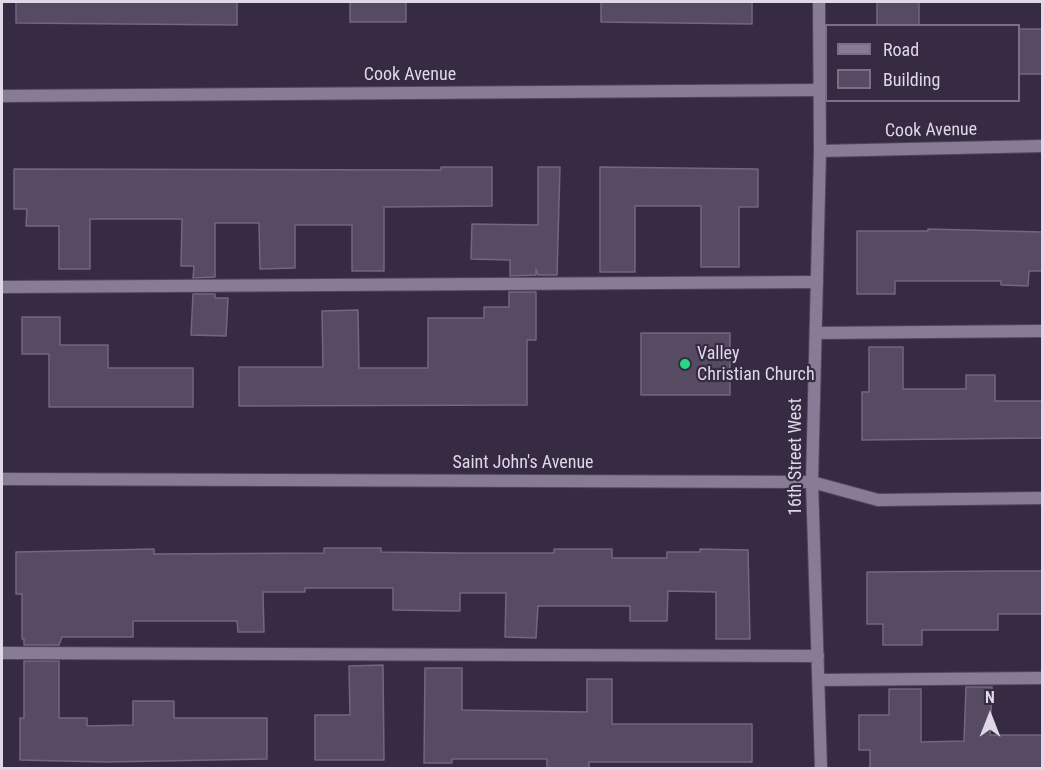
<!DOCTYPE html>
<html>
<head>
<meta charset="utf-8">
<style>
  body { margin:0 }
  #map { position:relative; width:1044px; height:770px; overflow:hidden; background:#362b42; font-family:"Roboto Condensed",sans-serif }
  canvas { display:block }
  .frame { position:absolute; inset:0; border:3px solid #dfd8e7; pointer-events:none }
  .legend { position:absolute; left:825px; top:24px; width:195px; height:78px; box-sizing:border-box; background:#362b42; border:2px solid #7a7084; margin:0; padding:8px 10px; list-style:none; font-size:18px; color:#dfd8e7 }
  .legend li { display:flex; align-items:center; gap:12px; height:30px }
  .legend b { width:30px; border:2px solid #7a7084 }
  .north { position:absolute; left:960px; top:686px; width:60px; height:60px; -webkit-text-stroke:4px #362b42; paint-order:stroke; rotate:0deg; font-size:16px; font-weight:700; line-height:24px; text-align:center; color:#dfd8e7 }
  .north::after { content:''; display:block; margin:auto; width:21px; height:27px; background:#dfd8e7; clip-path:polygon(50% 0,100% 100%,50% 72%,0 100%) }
</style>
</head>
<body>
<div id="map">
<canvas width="1044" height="770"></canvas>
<div class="frame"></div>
<ul class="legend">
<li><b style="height:8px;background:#887b96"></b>Road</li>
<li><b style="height:16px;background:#574b64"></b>Building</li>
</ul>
<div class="north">N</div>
</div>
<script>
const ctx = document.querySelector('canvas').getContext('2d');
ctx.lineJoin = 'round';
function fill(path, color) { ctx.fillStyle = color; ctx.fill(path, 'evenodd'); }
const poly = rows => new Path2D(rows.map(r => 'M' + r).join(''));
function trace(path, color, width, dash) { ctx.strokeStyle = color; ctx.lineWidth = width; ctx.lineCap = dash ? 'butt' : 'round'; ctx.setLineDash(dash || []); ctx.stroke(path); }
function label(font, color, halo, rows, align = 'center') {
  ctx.font = font + ' "Roboto Condensed",sans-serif'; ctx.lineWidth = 4.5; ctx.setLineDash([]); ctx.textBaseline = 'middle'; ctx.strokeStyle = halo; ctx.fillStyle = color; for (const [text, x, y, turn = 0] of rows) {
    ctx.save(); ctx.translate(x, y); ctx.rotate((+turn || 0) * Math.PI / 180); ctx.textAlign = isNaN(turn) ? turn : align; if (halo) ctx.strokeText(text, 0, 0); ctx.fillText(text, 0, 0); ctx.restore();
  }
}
const building = poly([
  [16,2,237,2,237,25,16,23,16,2],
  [350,2,406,2,406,22,350,22,350,2],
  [601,2,752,2,752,24,601,22,601,2],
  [877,2,919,2,919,26,877,26,877,2],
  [1018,29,1042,29,1042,74,1018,74,1018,29],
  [441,167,492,167,492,206,384,207,384,271,352,271,352,225,295,225,295,268,260,269,259,223,215,223,215,277,193,278,194,266,181,266,182,219,90,219,90,269,59,269,59,226,26,226,27,209,14,209,14,169,441,170,441,167],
  [538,167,560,167,557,275,538,275,536,269,536,275,510,276,510,260,471,259,472,224,538,225,538,167],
  [600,167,758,169,758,207,739,207,739,267,701,267,701,206,635,206,635,272,600,272,600,167],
  [928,229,1042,232,1042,271,1029,271,1028,286,1001,285,1001,281,895,281,895,294,857,294,857,231,928,231,928,229],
  [509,292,536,292,536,340,527,340,527,405,239,406,239,367,323,367,322,311,358,310,359,368,428,368,428,318,484,318,484,307,509,307,509,292],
  [193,294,215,294,215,298,228,298,226,336,191,335,193,294],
  [22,317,60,317,60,345,108,345,108,368,193,368,193,407,49,407,49,354,22,354,22,317],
  [641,333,730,333,730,395,641,395,641,333],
  [869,347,903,347,903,389,966,389,966,375,995,375,995,401,1042,401,1042,438,862,440,862,392,869,392,869,347],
  [324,548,381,548,381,552,461,553,554,553,554,549,612,549,612,558,667,558,667,552,700,552,700,549,748,550,750,639,716,639,716,592,668,591,667,621,630,621,630,606,538,606,536,638,505,637,506,593,460,593,460,611,393,610,393,588,305,588,305,592,263,592,264,632,238,632,237,621,133,621,133,637,62,637,59,645,24,645,24,639,22,639,22,594,16,594,16,552,154,549,154,554,324,553,324,548],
  [1005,571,1042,571,1042,614,998,614,998,630,922,630,922,645,883,645,883,624,867,624,867,572,1005,571],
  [24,661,59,661,59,718,87,718,87,726,133,725,133,701,174,701,174,718,267,718,267,759,106,762,20,760,20,718,24,718,24,661],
  [383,665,384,760,315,760,315,715,350,715,349,666,383,665],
  [425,668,462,668,462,710,587,712,587,679,612,679,612,724,752,724,752,762,589,762,589,768,547,768,547,759,452,759,452,763,424,763,425,668],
  [966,687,992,687,990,735,1042,735,1042,768,870,768,870,750,859,750,859,715,889,715,889,689,921,689,921,742,964,741,966,687]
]);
fill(building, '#574b64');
trace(building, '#726680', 1.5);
const service = poly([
  [2,287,817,282],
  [816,333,1042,331],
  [2,653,818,656],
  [819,680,1042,678]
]);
const minor = poly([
  [2,96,819,90],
  [820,151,1042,146],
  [2,479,812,482,878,500,1042,498]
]);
const tertiary = poly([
  [819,2,820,151,812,482,821,768]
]);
trace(service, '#51475c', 14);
trace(minor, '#51475c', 14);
trace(tertiary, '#51475c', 14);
trace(service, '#887b96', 12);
trace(minor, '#887b96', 12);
trace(tertiary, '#887b96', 12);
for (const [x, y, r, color] of [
  [685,364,6,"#28d885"]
]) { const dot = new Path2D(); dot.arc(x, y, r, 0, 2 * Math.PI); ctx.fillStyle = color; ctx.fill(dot); trace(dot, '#362b42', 2); }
label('18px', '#dfd8e7', '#362b42', [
  ["Cook Avenue",410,75],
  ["Cook Avenue",931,131,-1],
  ["16th Street West",796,457,-90],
  ["Saint John's Avenue",523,463]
]);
label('18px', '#dfd8e7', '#362b42', [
  ["Valley",697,354],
  ["Christian Church",697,375]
], 'left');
</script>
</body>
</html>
